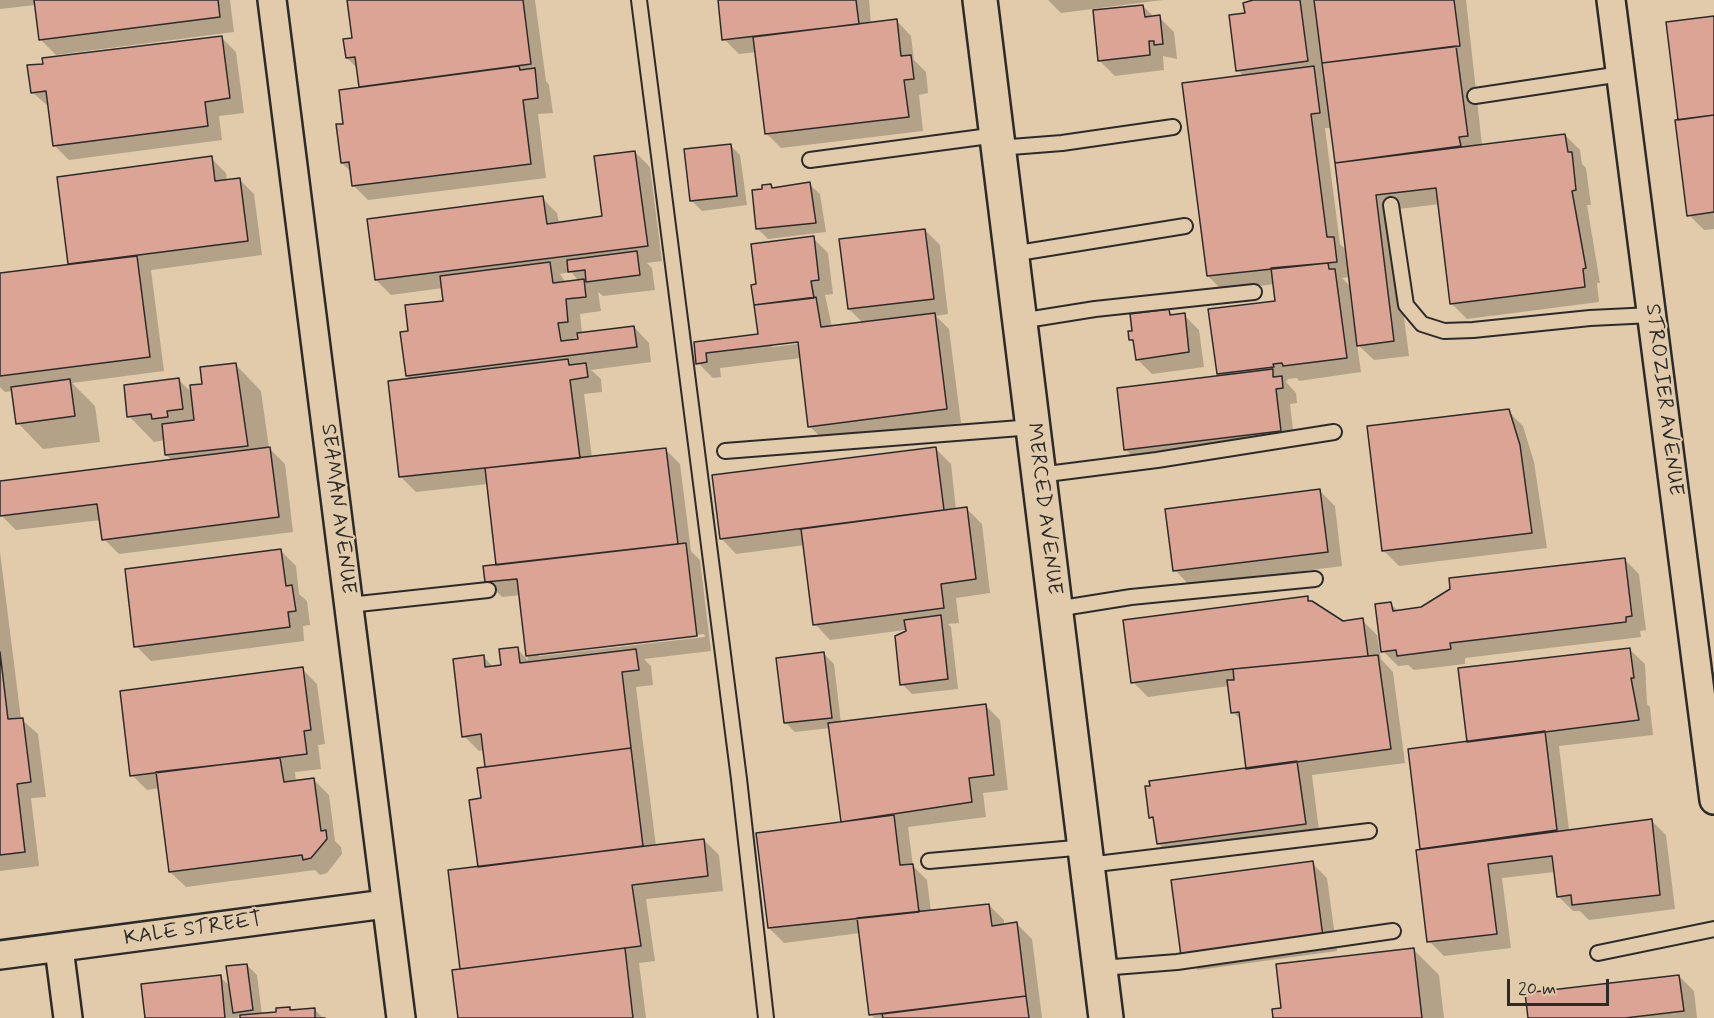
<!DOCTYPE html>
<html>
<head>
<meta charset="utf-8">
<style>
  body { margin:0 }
  #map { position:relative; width:1714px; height:1018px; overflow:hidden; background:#e1cbaa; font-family:Mynerve,sans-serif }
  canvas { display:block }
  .scale { position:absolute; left:1507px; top:979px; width:102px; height:27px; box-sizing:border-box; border:3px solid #2b2b2b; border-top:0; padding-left:8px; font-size:18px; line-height:21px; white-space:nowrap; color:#2b2b2b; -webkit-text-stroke:4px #e1cbaa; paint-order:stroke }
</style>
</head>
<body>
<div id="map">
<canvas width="1714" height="1018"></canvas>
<div class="scale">20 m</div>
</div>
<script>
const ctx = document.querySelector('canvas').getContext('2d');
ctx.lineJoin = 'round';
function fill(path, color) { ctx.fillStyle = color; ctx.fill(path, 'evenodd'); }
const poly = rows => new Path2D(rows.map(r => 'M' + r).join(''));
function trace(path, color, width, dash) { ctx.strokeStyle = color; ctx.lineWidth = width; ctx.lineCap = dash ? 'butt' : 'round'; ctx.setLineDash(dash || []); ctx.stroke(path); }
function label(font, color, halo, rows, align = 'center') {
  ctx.font = font + ' Mynerve,sans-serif'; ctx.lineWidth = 4.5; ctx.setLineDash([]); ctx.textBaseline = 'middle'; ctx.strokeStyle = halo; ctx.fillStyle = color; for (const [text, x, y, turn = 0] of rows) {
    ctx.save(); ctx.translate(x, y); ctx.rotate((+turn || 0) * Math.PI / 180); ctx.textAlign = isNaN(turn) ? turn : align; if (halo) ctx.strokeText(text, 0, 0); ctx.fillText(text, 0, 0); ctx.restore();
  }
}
fill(poly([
  [0,0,230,0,234,32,56,55,41,40,36,5,0,9],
  [349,0,535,0,546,81,549,85,553,113,538,114,546,178,368,200,353,185,351,172,342,163,345,125,360,88,358,69,347,58,354,39],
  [719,0,869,0,871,24,896,20,911,36,914,60,926,72,928,93,919,95,923,131,781,148,766,133,757,52,739,54,724,39],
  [1048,0,1163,0,1061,13],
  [1254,0,1466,0,1482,145,1565,135,1580,150,1582,164,1586,168,1591,205,1587,205,1600,283,1597,283,1599,302,1467,319,1452,304,1440,204,1390,210,1409,356,1374,360,1357,344,1361,372,1299,381,1297,378,1288,379,1286,382,1296,393,1297,403,1290,404,1295,446,1141,464,1125,449,1222,377,1218,374,1276,302,1274,284,1223,291,1208,276,1245,77,1238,70,1246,14],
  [1325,128,1331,128,1347,251,1340,244],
  [1350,277,1351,287,1342,278],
  [1143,6,1154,17,1159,17,1174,32,1177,59,1163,56,1164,70,1115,76,1100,61],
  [1714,17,1714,229,1704,230,1689,215,1680,121],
  [221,37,236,52,244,113,219,116,222,140,69,160,54,145,49,107,32,92],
  [730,145,740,155,747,205,702,211,692,201],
  [635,152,650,167,662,261,647,263,652,268,655,290,603,296,598,292,601,311,580,314,582,334,634,327,649,343,651,362,591,370,601,379,602,392,584,394,592,458,665,449,680,464,691,551,700,560,711,651,644,659,651,666,653,685,636,687,656,846,704,840,719,855,723,891,646,899,655,961,639,963,646,1018,460,1018,462,970,479,868,487,768,484,750,479,751,464,736,483,656,494,668,502,667,517,649,528,660,521,595,502,597,487,582,497,566,488,484,416,492,401,477,411,380,407,376,410,333,445,302,443,288,391,295,376,280,542,198,557,213,559,223,603,217],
  [571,272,579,281,566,283,560,274],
  [579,337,580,340,573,341,573,338],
  [704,634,705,637,539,656,539,653],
  [211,158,226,173,227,181,239,179,254,194,262,255,151,270,164,371,72,383,95,406,100,442,43,449,18,423,13,391,5,392,0,387,0,274,70,265,59,178],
  [809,184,820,194,826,232,768,239,758,229,753,191,771,186,774,189],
  [925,230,940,245,948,314,936,316,949,329,961,423,825,441,809,426,801,358,720,368,721,377,713,378,698,363,695,343,760,336,758,285,813,238,828,253,833,294,825,295,832,327,863,323,849,309],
  [805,340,805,343,772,347,772,344],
  [1169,311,1174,316,1184,315,1199,330,1204,367,1152,374,1137,359,1136,344,1131,340],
  [236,365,261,391,269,448,285,464,293,532,119,554,104,539,101,520,16,530,1,515,0,482,173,461,166,455,165,440,154,442,129,416,179,380,192,393],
  [1508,411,1523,426,1534,462,1547,548,1399,566,1384,551],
  [936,449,951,464,956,510,967,509,982,524,990,593,956,598,959,623,948,624,951,627,958,689,912,694,902,684,912,629,830,640,815,624,805,545,736,554,721,538],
  [1320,491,1335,506,1342,566,1190,586,1175,570],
  [281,551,296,566,299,594,307,601,310,625,303,626,304,641,151,661,136,646],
  [0,552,21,719,38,734,46,797,31,798,39,866,0,871],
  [1624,559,1639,574,1646,630,1640,631,1641,637,1465,658,1465,664,1414,670,1408,665,1398,666,1383,651,1391,604,1399,612,1421,609],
  [1307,598,1342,622,1362,620,1377,635,1381,659,1393,672,1405,763,1312,775,1320,839,1173,858,1158,843,1155,822,1151,817,1248,770,1242,721,1233,712,1229,686,1148,697,1133,682],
  [1629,649,1645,664,1647,704,1650,707,1653,735,1559,746,1569,830,1651,820,1666,835,1675,909,1589,920,1580,911,1573,911,1558,896,1555,872,1502,878,1511,948,1444,956,1429,941,1422,851,1410,750,1469,743],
  [824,654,834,664,841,723,985,705,1000,720,1008,790,983,793,986,817,908,827,913,866,927,880,931,912,989,905,1004,920,1004,926,1017,924,1032,939,1042,1018,874,1018,871,1014,860,933,784,943,769,928,842,823,830,728,795,732,785,722],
  [302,669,317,684,325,744,318,745,321,769,295,772,296,782,314,780,329,795,335,841,341,847,342,854,327,873,320,875,315,870,186,887,170,872,159,788,147,790,132,775],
  [1312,863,1327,878,1337,951,1198,970,1183,955],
  [1413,949,1439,975,1444,1018,1275,1018,1283,1009],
  [247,965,257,975,262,1015,277,1013,289,1008,292,1011,314,1009,323,1018,240,1018,238,1016,238,1018,146,1018,220,977,231,987],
  [1679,976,1694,991,1697,1018,1530,1018]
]), '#0003');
const building = poly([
  [34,0,218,0,220,17,39,40,34,0],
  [347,0,523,0,531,64,359,87,355,57,346,58,343,39,352,38,347,0],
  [718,0,856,0,859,24,722,40,718,0],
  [1253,0,1300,0,1308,61,1236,71,1229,15,1245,13,1243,3,1253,0],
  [1314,0,1454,0,1460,46,1322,63,1314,0],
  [1143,5,1145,17,1160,15,1163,44,1154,45,1154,41,1149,41,1150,55,1098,61,1093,10,1143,5],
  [1714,16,1714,115,1678,120,1666,22,1714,16],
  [897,19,901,56,911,55,914,79,904,80,909,117,765,134,753,37,897,19],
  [222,36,230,98,205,102,208,126,53,146,46,91,31,93,27,65,43,64,42,58,222,36],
  [1456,46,1468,136,1459,137,1461,146,1335,163,1322,63,1456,46],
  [519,66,520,70,535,68,538,98,523,100,531,164,352,186,349,162,341,163,336,124,343,124,339,90,519,66],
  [1314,66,1320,113,1311,114,1327,237,1334,237,1337,262,1207,276,1182,83,1314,66],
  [1714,115,1714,212,1687,216,1675,120,1714,115],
  [1565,134,1568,152,1572,152,1576,190,1572,191,1586,268,1583,269,1585,287,1450,304,1436,188,1376,195,1394,341,1357,346,1335,163,1565,134],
  [731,144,737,196,690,201,684,149,731,144],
  [635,151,648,246,375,280,367,219,543,196,547,224,602,216,594,156,635,151],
  [212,156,215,181,240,178,248,241,68,264,57,177,212,156],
  [810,182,816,223,756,229,752,190,762,189,762,185,771,184,772,188,810,182],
  [925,229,934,299,848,309,839,239,925,229],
  [814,236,819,280,811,281,814,298,754,305,751,285,756,284,751,244,814,236],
  [637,251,640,275,586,282,585,270,568,272,567,260,637,251],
  [137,256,150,357,0,376,0,273,137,256],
  [550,262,553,283,584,279,586,297,566,299,568,322,558,323,561,341,578,339,577,333,634,326,637,347,406,376,400,332,408,331,405,305,443,301,440,276,550,262],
  [1328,263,1329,269,1335,269,1347,358,1283,366,1282,363,1273,364,1274,367,1217,374,1208,309,1275,301,1271,268,1328,263],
  [816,297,821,327,935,313,947,409,808,427,798,342,706,353,707,362,696,364,694,342,758,334,754,305,816,297],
  [1169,309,1170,315,1185,313,1189,352,1136,360,1133,340,1129,340,1128,331,1132,331,1130,314,1169,309],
  [568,359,569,365,586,363,588,377,570,380,580,458,399,477,388,381,568,359],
  [236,363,248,446,165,455,162,424,194,420,190,385,202,384,200,367,236,363],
  [1273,369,1273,377,1282,376,1283,388,1276,389,1281,431,1124,450,1117,388,1273,369],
  [179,378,183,409,167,411,168,417,152,419,151,414,127,417,124,385,179,378],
  [70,379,75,416,16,424,11,387,70,379],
  [1509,409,1520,445,1532,533,1382,551,1367,426,1509,409],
  [270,447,279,517,102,540,97,504,0,516,0,481,270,447],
  [936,447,944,510,720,539,712,475,936,447],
  [666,448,678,544,496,565,485,468,666,448],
  [1320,489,1328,552,1173,571,1165,509,1320,489],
  [967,507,976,579,941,584,944,608,813,625,801,529,967,507],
  [686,543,697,636,526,656,517,579,485,582,483,566,686,543],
  [281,549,286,586,292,585,296,611,288,612,290,627,134,647,125,569,281,549],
  [1625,558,1632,616,1626,617,1626,622,1450,643,1451,649,1397,656,1396,650,1381,652,1375,604,1391,602,1393,611,1421,607,1450,589,1449,578,1625,558],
  [1308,596,1308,601,1312,601,1343,621,1363,618,1368,656,1233,669,1131,683,1123,620,1308,596],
  [941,615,948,679,900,685,895,636,906,631,904,620,941,615],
  [518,647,520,663,636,649,639,670,622,672,631,748,485,767,481,734,462,737,453,659,484,655,485,667,501,665,499,649,518,647],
  [1630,648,1634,678,1631,678,1639,720,1467,742,1458,668,1630,648],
  [0,652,8,719,23,718,31,782,17,784,25,852,0,855,0,652],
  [824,652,832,718,784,723,776,658,824,652],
  [1378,655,1391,749,1246,769,1239,712,1231,713,1227,680,1234,680,1233,669,1378,655],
  [303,667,311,730,304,731,307,754,130,776,120,691,303,667],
  [986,704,994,775,969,778,972,802,841,822,828,723,986,704],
  [1545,731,1557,830,1420,849,1408,749,1545,731],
  [631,748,643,846,478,867,469,800,481,798,477,768,631,748],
  [280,758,284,782,314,778,321,831,326,830,327,839,311,858,303,860,302,855,169,872,156,772,280,758],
  [1297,761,1306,824,1157,844,1153,817,1149,818,1145,786,1150,786,1149,781,1297,761],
  [894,815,900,865,913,864,919,912,768,928,756,833,894,815],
  [1652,819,1660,895,1572,905,1571,895,1557,897,1552,856,1488,864,1497,934,1427,942,1416,850,1652,819],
  [704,839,708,876,632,885,641,946,460,969,448,870,704,839],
  [1313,861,1323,937,1181,956,1171,880,1313,861],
  [989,904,992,926,1017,922,1026,996,869,1015,857,918,989,904],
  [625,948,633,1018,458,1018,452,970,625,948],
  [1414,948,1422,1018,1273,1018,1272,1009,1281,1008,1276,964,1414,948],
  [247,964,253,1010,233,1013,226,966,247,964],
  [221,975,225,1018,145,1018,141,984,221,975],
  [1679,975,1684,1011,1625,1018,1528,1018,1525,993,1679,975],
  [1026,996,1029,1018,883,1018,882,1014,1026,996],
  [290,1007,290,1010,315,1008,315,1018,325,1018,240,1018,240,1015,276,1012,276,1008,290,1007]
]);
fill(building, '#dba494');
trace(building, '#2b2b2b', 1.5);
const service = poly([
  [639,0,739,779,766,1018],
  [1475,96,1621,74],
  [998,148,1062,143,1173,127],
  [810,160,997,135],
  [1391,205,1406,305,1422,324,1444,331,1473,330,1590,318,1652,315],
  [1012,254,1185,226],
  [1020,321,1095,309,1254,292],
  [725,451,1033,427],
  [1039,475,1157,460,1334,432],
  [349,605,488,590],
  [1056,609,1131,597,1315,579],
  [929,861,1086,847],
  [1088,865,1369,831],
  [1598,953,1714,929],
  [1101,968,1177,962,1393,931]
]);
const minor = poly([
  [272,0,401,1018],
  [1611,0,1714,800],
  [59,948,68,1018],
  [0,955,385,904]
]);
const tertiary = poly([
  [980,0,1106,1018]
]);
trace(service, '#2b2b2b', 18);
trace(minor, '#2b2b2b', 32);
trace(tertiary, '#2b2b2b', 38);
trace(service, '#e1cbaa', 14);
trace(minor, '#e1cbaa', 27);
trace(tertiary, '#e1cbaa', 33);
label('21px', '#2b2b2b', '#e1cbaa', [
  ["STROZIER AVENUE",1663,400,83],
  ["SEAMAN AVENUE",337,509,83],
  ["MERCED AVENUE",1043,509,83],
  ["KALE STREET",193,930,-8]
]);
</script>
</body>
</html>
